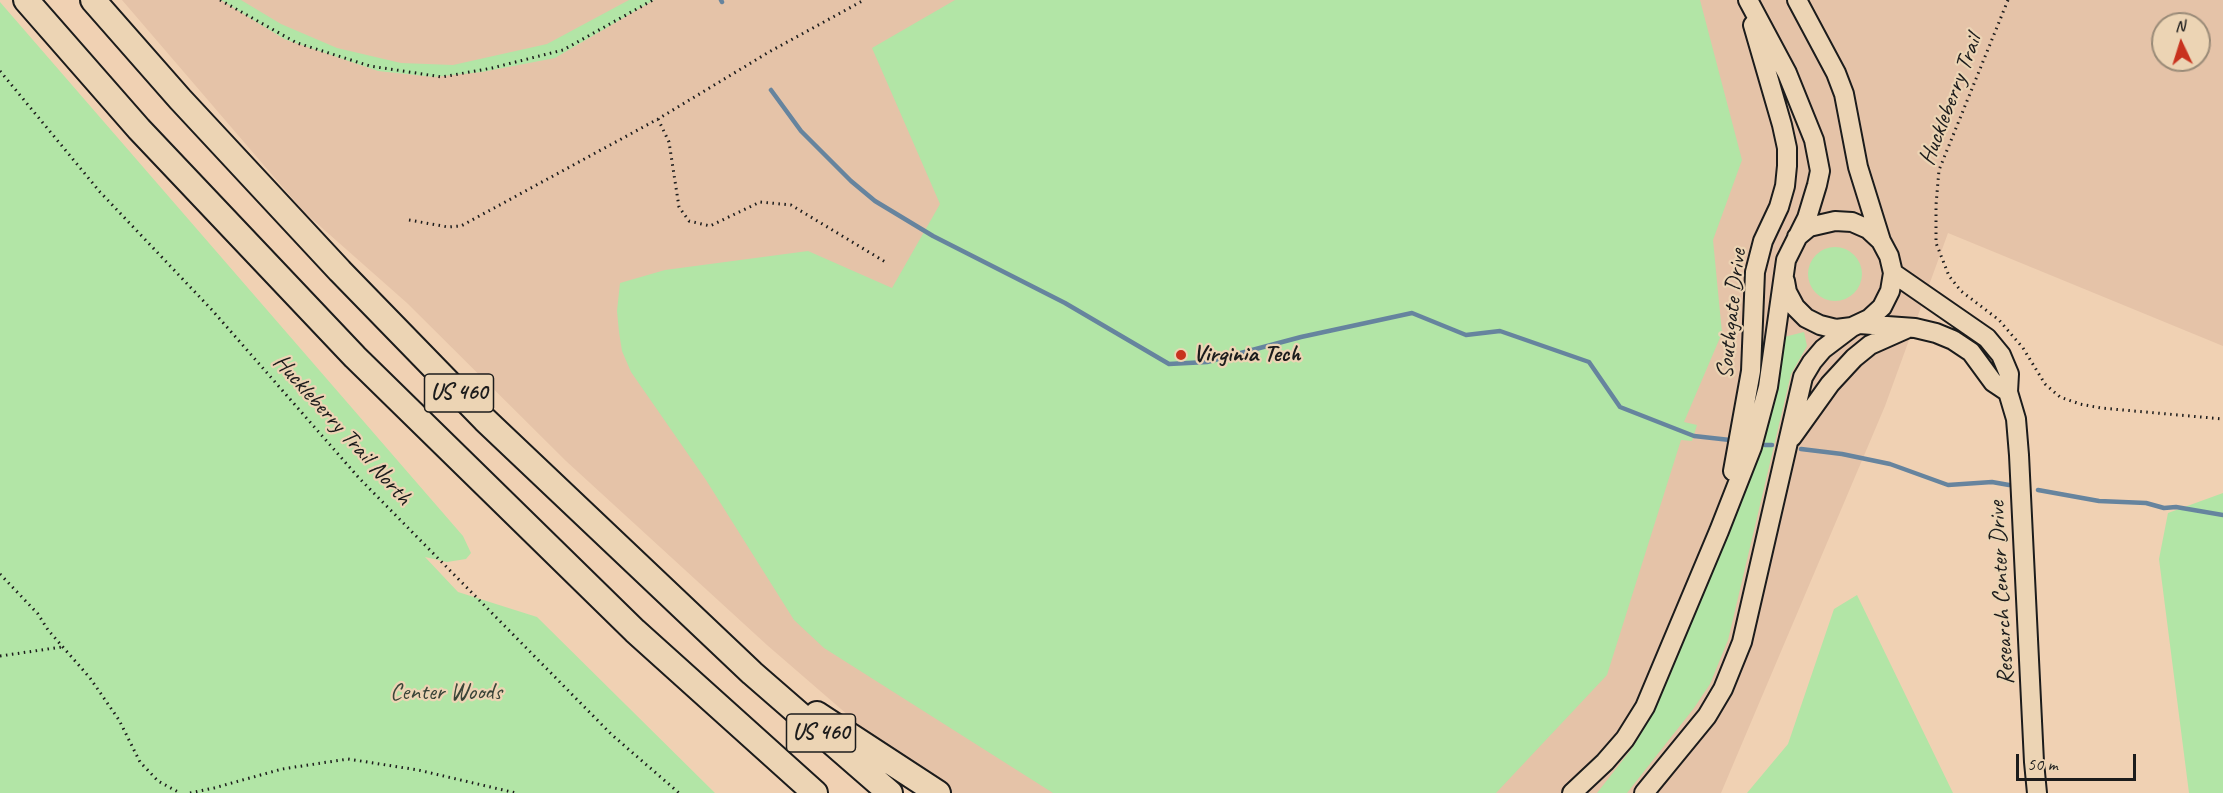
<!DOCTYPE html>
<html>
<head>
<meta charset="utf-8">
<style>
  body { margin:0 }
  #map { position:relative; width:2223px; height:793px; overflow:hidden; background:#f0d1b3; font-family:Caveat,sans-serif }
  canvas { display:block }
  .north { position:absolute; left:2151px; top:12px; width:60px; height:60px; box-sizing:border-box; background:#ecd4b4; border:2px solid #998a77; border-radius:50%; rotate:356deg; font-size:16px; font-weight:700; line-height:24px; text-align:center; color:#1c1c1c }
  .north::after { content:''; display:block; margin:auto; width:21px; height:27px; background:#c8321e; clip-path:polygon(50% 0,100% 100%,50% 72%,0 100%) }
  .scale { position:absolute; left:2016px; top:754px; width:120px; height:27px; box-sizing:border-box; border:3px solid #1c1c1c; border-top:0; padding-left:8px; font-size:18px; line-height:21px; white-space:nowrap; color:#1c1c1c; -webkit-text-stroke:4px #ecd4b4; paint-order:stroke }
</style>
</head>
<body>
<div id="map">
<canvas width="2223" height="793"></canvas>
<div class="north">N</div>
<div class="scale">50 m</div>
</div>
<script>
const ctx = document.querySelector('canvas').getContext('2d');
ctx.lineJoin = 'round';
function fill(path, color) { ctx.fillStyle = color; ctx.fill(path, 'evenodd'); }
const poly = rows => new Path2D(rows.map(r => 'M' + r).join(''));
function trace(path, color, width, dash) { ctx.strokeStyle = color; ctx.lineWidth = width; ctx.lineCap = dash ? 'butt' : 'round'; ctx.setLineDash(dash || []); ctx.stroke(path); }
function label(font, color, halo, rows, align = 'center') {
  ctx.font = font + ' Caveat,sans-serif'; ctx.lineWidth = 4.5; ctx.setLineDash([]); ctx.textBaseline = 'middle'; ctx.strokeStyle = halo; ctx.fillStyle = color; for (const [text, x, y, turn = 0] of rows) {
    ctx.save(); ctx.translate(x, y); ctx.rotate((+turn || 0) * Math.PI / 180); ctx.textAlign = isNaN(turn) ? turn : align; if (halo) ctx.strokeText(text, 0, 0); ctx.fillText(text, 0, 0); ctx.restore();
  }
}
fill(poly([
  [122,0,2223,0,2223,346,1948,233,1885,406,1721,793,938,793,767,645,566,461,407,303,304,212],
  [2163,24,2199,24,2199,60,2163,60]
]), '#e5c3a8');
fill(poly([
  [221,0,241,0,281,24,337,48,401,63,453,65,547,44,629,0,654,0,555,58,482,72,434,77,378,71,284,39],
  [955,0,1700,0,1742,160,1713,240,1722,333,1684,422,1697,425,1692,441,1681,440,1607,675,1496,793,1053,793,824,648,794,620,706,480,631,372,622,351,619,332,617,311,620,283,665,270,808,251,892,288,940,204,872,48],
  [0,2,463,536,471,553,466,559,447,562,425,557,458,592,537,617,715,793,0,793],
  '1808 274a27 27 0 1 1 54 0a27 27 0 1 1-54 0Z',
  [1804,332,1807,346,1791,374,1728,640,1710,684,1694,708,1627,793,1597,793,1633,747,1655,710,1671,673,1757,448,1774,387,1784,337],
  [2223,493,2223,793,2189,793,2159,559,2168,513],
  [1857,595,1953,793,1747,793,1788,744,1834,609]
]), '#b2e5a6');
trace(poly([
  [721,0,722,2],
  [771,90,801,131,851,181,875,201,933,236,1065,303,1169,364,1207,362,1301,337,1412,313,1466,335,1500,331,1589,362,1620,407,1694,436,1730,440],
  [1765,445,1772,445],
  [1801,449,1842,454,1890,464,1948,485,1992,482,2009,485],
  [2038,490,2099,501,2146,503,2164,508,2176,507,2223,515]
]), '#66849e', 4.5);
const secondary = poly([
  [1797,237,1809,227,1835,221,1852,222,1868,229,1881,241],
  [1893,273,1987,338,2001,355,2009,374,2008,392,2016,419,2019,455,2034,762,2037,793],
  [1785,281,1787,292,1795,307,1806,318,1820,325,1836,329,1852,327],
  [1859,324,1915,328,1936,333,1953,340,1971,352,1993,382,2008,392],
  [1792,437,1830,384,1854,358,1870,345,1906,329],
  [1733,471,1751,371,1755,272,1763,241,1779,207,1785,186,1787,166,1787,148,1782,125,1753,25],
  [1572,793,1605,762,1625,739,1645,707,1719,531,1752,447,1768,387,1786,260,1807,218,1817,185,1820,171,1814,140,1787,73,1748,0],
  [1644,793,1707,716,1723,689,1742,642,1803,377,1812,362,1823,349,1852,327,1869,319,1882,307,1890,291,1893,273,1889,256,1881,241,1858,167,1844,94,1836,73,1797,0]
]);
const highway = poly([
  [26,0,139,129,355,357,635,631,815,793],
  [93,0,180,99,340,271,485,420,752,673,890,793],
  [817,714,938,793]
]);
trace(secondary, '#1c1c1c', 22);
trace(highway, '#1c1c1c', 28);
trace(poly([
  [220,0,297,43,370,66,442,77,492,68,563,50,653,0],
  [2008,0,1939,170,1936,205,1936,243,1949,276,1961,291,1999,320,2023,348,2045,384,2060,397,2080,404,2101,408,2223,419],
  [0,71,100,192,212,310,359,478,611,734,679,793],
  [658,119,669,142,679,207,689,221,710,226,760,202,791,205,887,263],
  [409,220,448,227,461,226,658,119,769,52,864,0],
  [0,574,38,614,48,630,90,678,119,720,140,762,158,781,180,793],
  [0,656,62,647],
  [190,793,214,788,282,769,348,759,418,770,516,793]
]), '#1c1c1c', 3, [1.5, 4.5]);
trace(secondary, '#ecd4b4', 18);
trace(highway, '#ecd4b4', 24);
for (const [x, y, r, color] of [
  [1181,355,6,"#c8321e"]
]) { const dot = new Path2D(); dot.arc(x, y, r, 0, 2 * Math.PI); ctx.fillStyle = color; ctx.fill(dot); trace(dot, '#ecd4b4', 2); }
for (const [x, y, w] of [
  [459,393,69],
  [821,733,69]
]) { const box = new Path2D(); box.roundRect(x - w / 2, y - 19, w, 38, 4.5); ctx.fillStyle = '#ecd4b4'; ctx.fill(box); trace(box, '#1c1c1c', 1.5); }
label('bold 22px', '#1c1c1c', null, [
  ["US 460",459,393],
  ["US 460",821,733]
]);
label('24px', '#1c1c1c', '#ecd4b4', [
  ["Huckleberry Trail",1951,100,-69],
  ["Southgate Drive",1732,314,-84],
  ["Huckleberry Trail North",342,430,48],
  ["Research Center Drive",2002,593,-93]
]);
label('bold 24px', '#1c1c1c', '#ecd4b4', [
  ["Virginia Tech",1193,355]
], 'left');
label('24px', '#3a4438', '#ecd4b4', [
  ["Center Woods",446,693]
]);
</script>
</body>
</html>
